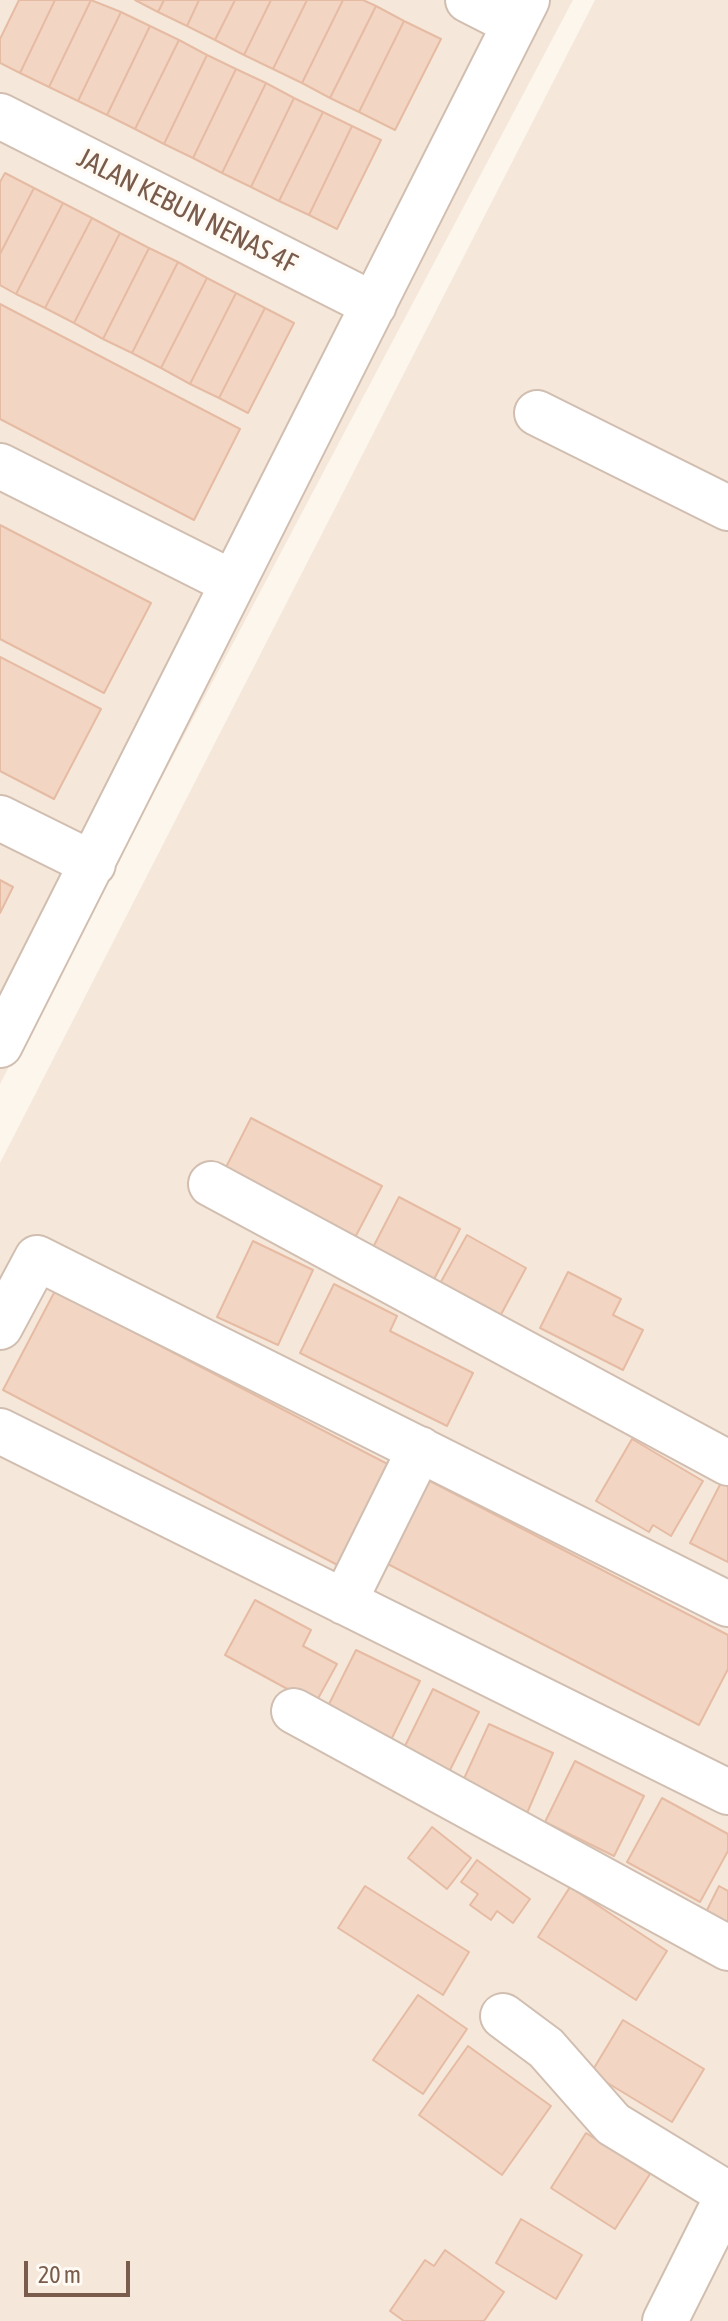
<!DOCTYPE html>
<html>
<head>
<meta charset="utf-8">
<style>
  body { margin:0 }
  #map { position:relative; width:728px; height:2321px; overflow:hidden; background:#fdf6ec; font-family:"Asap Condensed",sans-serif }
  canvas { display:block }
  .scale { position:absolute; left:24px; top:2261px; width:106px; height:36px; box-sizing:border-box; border:4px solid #7a5c4d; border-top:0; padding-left:10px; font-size:24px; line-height:28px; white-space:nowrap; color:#7a5c4d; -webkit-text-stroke:6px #fffaf3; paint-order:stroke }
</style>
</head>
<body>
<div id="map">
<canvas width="728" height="2321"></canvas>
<div class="scale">20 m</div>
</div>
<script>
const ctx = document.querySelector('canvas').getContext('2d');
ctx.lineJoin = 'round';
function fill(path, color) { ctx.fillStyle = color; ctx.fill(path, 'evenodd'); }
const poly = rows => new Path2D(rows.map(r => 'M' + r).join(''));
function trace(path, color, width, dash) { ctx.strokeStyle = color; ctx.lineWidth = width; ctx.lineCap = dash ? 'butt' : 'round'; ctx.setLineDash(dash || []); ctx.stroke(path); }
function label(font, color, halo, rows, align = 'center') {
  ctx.font = font + ' "Asap Condensed",sans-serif'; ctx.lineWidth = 7; ctx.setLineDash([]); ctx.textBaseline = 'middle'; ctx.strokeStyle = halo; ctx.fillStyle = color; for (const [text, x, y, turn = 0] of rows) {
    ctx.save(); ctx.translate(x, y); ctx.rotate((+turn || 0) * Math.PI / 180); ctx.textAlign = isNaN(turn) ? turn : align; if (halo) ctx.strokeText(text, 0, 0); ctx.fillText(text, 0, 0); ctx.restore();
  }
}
fill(poly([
  [0,0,573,0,0,1084],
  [595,0,728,0,728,2321,0,2321,0,1163]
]), '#f5e8da');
const building = poly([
  [19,0,55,0,20,73,0,63,0,39,19,0],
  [55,0,91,0,49,87,20,73,55,0],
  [91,0,121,12,78,101,49,87,91,0],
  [135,0,164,0,158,12,135,0],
  [164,0,199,0,187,26,158,12,164,0],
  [199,0,235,0,215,40,187,26,199,0],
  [235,0,271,0,244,55,215,40,235,0],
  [271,0,307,0,273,69,244,55,271,0],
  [307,0,343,0,302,83,273,69,307,0],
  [343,0,363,0,376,6,330,98,302,83,343,0],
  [376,6,404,21,359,112,330,98,376,6],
  [121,12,150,26,107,115,78,101,121,12],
  [404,21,441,39,395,130,359,112,404,21],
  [150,26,179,40,135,129,107,115,150,26],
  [179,40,207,55,164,144,135,129,179,40],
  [207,55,236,69,193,158,164,144,207,55],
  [236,69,266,83,222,173,193,158,236,69],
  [266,83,294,98,251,187,222,173,266,83],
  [294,98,323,112,279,201,251,187,294,98],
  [323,112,352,126,309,215,279,201,323,112],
  [352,126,381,140,337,229,309,215,352,126],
  [5,173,34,188,0,254,0,182,5,173],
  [34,188,63,203,16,294,0,285,0,254,34,188],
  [63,203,92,218,45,308,16,294,63,203],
  [92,218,120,233,74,323,45,308,92,218],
  [120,233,149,248,103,339,74,323,120,233],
  [149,248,178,262,132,353,103,339,149,248],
  [178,262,207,278,161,368,132,353,178,262],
  [207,278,236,293,190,384,161,368,207,278],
  [236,293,265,308,219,398,190,384,236,293],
  [0,304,240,429,194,520,0,419,0,304],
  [265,308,294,323,248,413,219,398,265,308],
  [0,525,151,603,104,693,0,639,0,525],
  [0,657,101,709,54,799,0,771,0,657],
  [0,880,13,887,0,913,0,880],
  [251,1118,382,1186,350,1247,220,1179,251,1118],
  [399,1197,460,1229,430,1287,369,1255,399,1197],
  [467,1235,526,1268,498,1320,438,1287,467,1235],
  [253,1241,313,1270,278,1345,217,1317,253,1241],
  [568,1272,621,1299,613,1315,643,1330,623,1370,540,1328,568,1272],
  [334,1284,397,1316,390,1331,473,1373,447,1426,300,1353,334,1284],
  [55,1291,401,1471,349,1571,3,1390,55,1291],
  [632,1439,703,1481,671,1536,653,1525,649,1532,596,1501,632,1439],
  [724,1477,728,1479,728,1562,690,1543,724,1477],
  [426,1479,728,1635,728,1669,699,1725,384,1562,426,1479],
  [255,1600,311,1630,303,1646,337,1664,315,1704,225,1655,255,1600],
  [356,1650,420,1681,389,1744,325,1712,356,1650],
  [433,1689,479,1712,448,1774,402,1752,433,1689],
  [489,1724,553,1753,527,1813,462,1783,489,1724],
  [575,1761,644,1796,614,1856,545,1822,575,1761],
  [662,1798,728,1834,728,1851,700,1902,627,1862,662,1798],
  [432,1827,471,1858,447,1889,408,1858,432,1827],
  [477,1860,530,1899,513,1923,497,1911,491,1920,470,1905,478,1894,461,1882,477,1860],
  [365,1886,469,1952,443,1995,338,1928,365,1886],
  [719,1886,728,1891,728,1928,704,1916,719,1886],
  [570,1887,667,1951,636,2000,538,1937,570,1887],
  [418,1995,467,2029,423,2094,373,2060,418,1995],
  [623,2020,704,2069,672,2122,591,2073,623,2020],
  [468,2046,551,2106,502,2175,419,2115,468,2046],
  [586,2133,650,2174,615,2229,551,2188,586,2133],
  [521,2219,582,2255,556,2299,496,2263,521,2219],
  [445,2250,504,2292,484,2321,404,2321,390,2311,425,2260,434,2266,445,2250]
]);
fill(building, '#f3d5c3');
trace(building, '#e6bba3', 2);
const minor = poly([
  [468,0,515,24],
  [0,116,374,305],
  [537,413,728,508],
  [0,466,233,583],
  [0,818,93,864],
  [0,1045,527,0],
  [211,1184,728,1463],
  [0,1327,37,1258,728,1604],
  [0,1431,728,1792],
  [344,1602,420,1449],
  [294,1711,728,1948],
  [503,2016,546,2048,613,2124,728,2194],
  [665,2321,728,2195]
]);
trace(minor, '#d1beb0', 48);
trace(minor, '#fff', 44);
label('28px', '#7a5c4d', '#fffaf3', [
  ["JALAN KEBUN NENAS 4F",187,211,27]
]);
</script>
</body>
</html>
